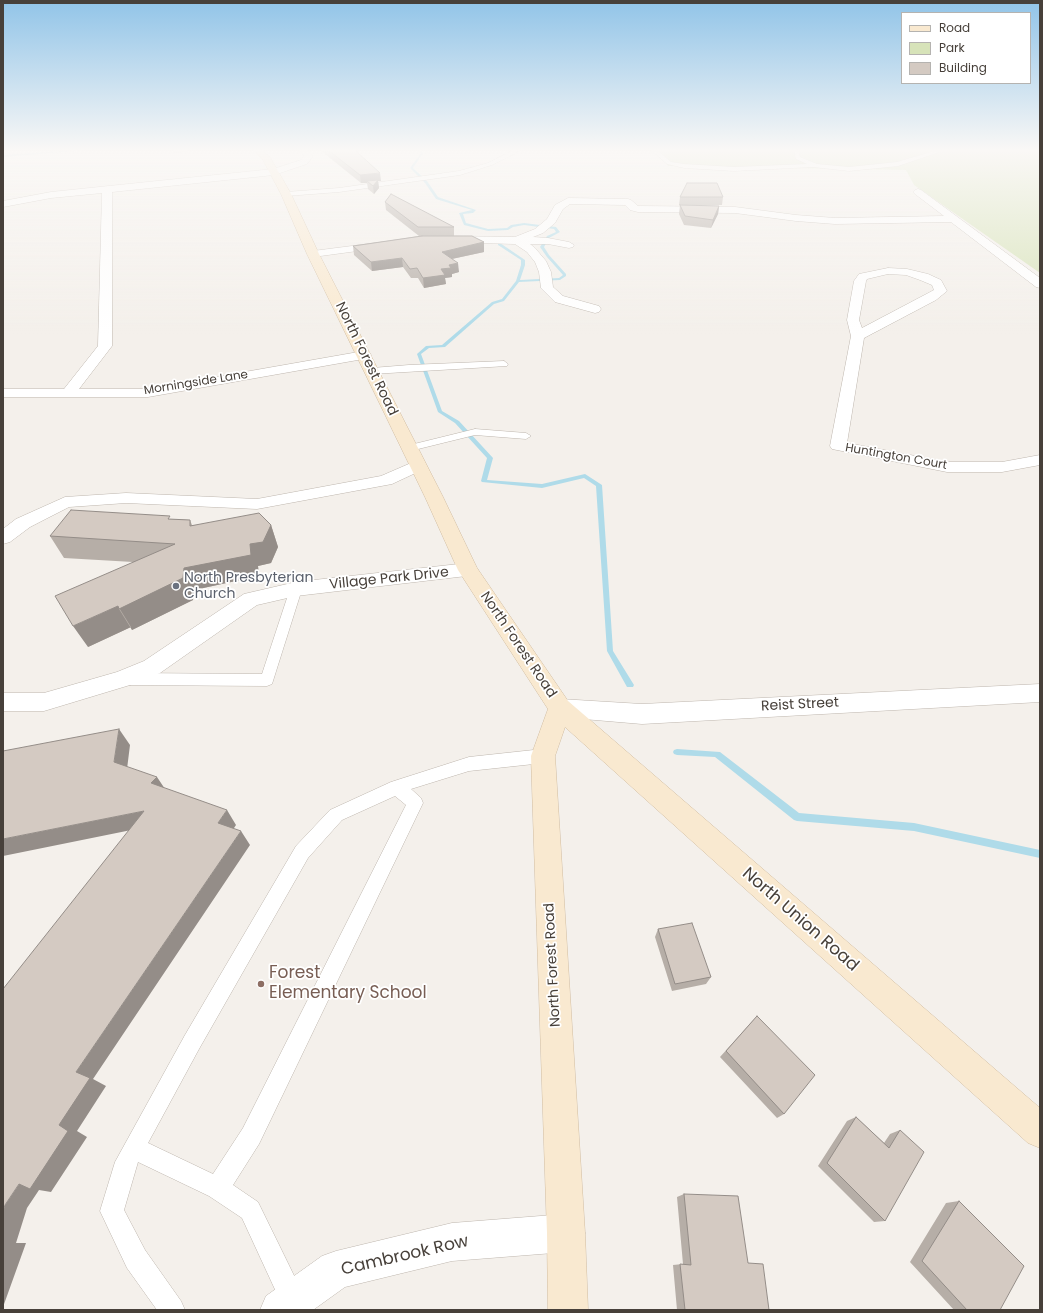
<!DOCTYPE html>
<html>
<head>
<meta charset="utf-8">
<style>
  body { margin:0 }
  #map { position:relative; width:1043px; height:1313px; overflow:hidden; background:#f4f0eb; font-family:Poppins,sans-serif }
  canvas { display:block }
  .frame { position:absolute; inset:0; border:4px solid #47403a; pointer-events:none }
  .legend { position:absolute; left:901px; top:12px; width:130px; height:72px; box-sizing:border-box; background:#fff; border:1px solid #b5b3b0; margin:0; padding:5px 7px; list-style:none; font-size:12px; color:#47403a }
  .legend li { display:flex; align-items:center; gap:8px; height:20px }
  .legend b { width:20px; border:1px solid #b5b3b0 }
</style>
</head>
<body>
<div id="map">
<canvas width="1043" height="1313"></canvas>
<div class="frame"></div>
<ul class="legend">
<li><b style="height:5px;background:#f9e9d0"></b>Road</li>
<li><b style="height:11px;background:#d7e3b9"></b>Park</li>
<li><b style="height:11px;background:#d4cac2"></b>Building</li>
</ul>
</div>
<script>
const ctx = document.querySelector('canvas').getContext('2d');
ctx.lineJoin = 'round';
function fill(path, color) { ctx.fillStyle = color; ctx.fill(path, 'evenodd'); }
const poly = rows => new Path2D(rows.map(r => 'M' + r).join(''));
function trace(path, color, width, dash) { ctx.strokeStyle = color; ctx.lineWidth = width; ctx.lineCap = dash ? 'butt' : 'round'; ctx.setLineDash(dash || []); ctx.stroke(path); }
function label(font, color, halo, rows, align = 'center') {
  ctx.font = font + ' Poppins,sans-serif'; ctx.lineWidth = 3.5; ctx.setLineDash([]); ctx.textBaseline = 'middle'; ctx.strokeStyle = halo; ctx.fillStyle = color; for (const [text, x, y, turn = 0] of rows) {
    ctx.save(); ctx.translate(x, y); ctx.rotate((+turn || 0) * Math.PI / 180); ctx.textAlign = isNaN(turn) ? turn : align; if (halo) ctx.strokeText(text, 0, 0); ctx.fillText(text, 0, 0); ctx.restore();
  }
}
fill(poly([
  [653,150,1040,150,1040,273,914,185,906,170,668,166]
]), '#d7e3b9');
fill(poly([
  [79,150,87,150,3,157,3,155,79,150],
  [419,150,421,150,423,153,413,168,427,181,438,197,476,210,473,213,463,214,466,223,488,229,507,228,511,225,524,223,556,227,560,232,549,238,544,247,549,255,566,274,566,276,560,280,519,282,504,301,494,304,445,347,429,348,421,354,442,411,459,421,493,458,487,480,542,484,585,474,602,485,613,651,634,685,633,687,627,687,607,651,596,486,584,478,542,488,482,482,481,481,487,458,455,423,438,412,417,354,426,346,442,345,492,302,502,299,516,281,521,265,521,260,498,245,498,243,500,243,525,260,525,265,520,280,559,278,563,275,547,257,540,247,547,236,556,232,554,229,524,225,513,227,508,230,488,231,464,225,459,213,472,210,436,199,425,183,410,168,421,153,419,150],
  [677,749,720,752,799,813,914,823,1040,850,1040,858,914,831,797,821,794,820,715,757,677,755,674,754,673,752,674,750,677,749]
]), '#afdbe9');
const lane = poly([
  [175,150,187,150,176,153,173,151,175,150],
  [513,150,519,150,514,154,492,165,460,175,339,192,286,196,283,194,286,192,339,188,459,171,488,163,513,150],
  [651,150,657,150,671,162,684,164,734,167,807,164,796,159,794,150,798,150,800,157,817,164,849,167,897,162,938,150,945,150,898,166,849,171,813,167,734,171,684,168,667,164,651,150],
  [504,361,508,364,507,366,372,374,367,371,372,368,409,365,504,361],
  [475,429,526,433,531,436,526,439,475,435,410,451,405,448,406,446,475,429],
  [296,585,301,586,302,589,272,684,267,686,125,685,120,683,118,679,120,675,125,673,262,674,290,589,291,586,296,585],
  [543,749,549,751,551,756,549,761,543,763,469,771,411,789,421,798,423,803,259,1144,233,1185,258,1202,306,1300,302,1309,284,1309,242,1218,209,1196,138,1162,124,1210,145,1250,181,1301,185,1310,157,1310,127,1268,100,1211,115,1162,185,1035,296,846,330,810,391,782,469,757,543,749],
  [395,796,406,805,243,1128,213,1174,148,1143,199,1049,308,858,342,820,395,796]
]);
const street = poly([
  [299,150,307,150,313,156,307,164,274,175,112,192,112,346,79,389,148,389,364,351,369,352,371,355,369,358,148,397,3,397,3,389,64,389,98,346,102,193,51,198,3,207,3,201,51,192,273,169,301,160,304,156,299,150],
  [918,189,921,190,1040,278,1040,288,1036,287,951,222,835,224,796,221,735,213,638,212,630,210,625,205,570,204,563,209,555,223,543,233,533,237,548,238,569,242,574,245,573,247,569,248,548,244,530,244,535,248,546,261,551,272,553,287,563,296,599,306,601,309,599,312,595,313,555,302,541,288,539,272,535,262,527,252,515,244,447,242,442,239,447,236,515,237,535,229,547,219,555,205,568,198,628,199,631,200,638,206,735,207,796,215,835,218,944,216,915,194,913,192,915,190,918,189],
  [383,242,387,243,388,245,387,247,313,257,307,254,313,251,383,242],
  [888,268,907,269,928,274,941,280,947,291,936,300,864,338,847,443,947,462,1002,462,1040,455,1040,465,1002,472,947,472,832,449,830,446,851,336,847,320,854,281,859,274,888,268],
  [888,274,906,275,920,280,932,285,934,290,862,328,859,320,866,281,867,279,888,274],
  [418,460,424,461,426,465,424,469,392,484,257,509,126,503,69,507,30,527,10,542,3,544,3,529,16,519,65,497,126,493,257,499,381,476,418,460],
  [468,563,475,565,478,570,475,575,296,596,257,605,160,673,130,685,44,711,3,711,3,693,44,693,117,672,144,661,244,594,296,582,468,563],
  [1040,684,1040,702,642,724,560,717,552,715,548,708,552,701,560,699,642,704,1040,684],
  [566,1214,579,1220,585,1233,579,1246,566,1252,452,1261,345,1287,313,1310,260,1310,266,1296,322,1256,336,1251,452,1223,566,1214]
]);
const secondary = poly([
  [253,150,262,150,270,157,291,194,319,254,443,497,477,568,568,701,1040,1108,1040,1148,1028,1143,565,727,555,756,585,1233,588,1310,548,1310,547,1233,531,756,548,709,458,570,425,497,307,254,281,194,263,160,253,150]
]);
trace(lane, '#beb6ae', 1);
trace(street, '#beb6ae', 1);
trace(secondary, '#d1bda2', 1);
fill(lane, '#fff');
fill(street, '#fff');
fill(secondary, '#f9e9d0');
fill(poly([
  [320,150,355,150,381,181,378,181,379,188,374,194,368,189,367,183,361,183],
  [680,197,723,197,722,205,679,205],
  [385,202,454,227,454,236,436,236,484,242,484,252,452,259,459,272,452,274,452,277,445,278,446,284,424,288,418,278,411,278,403,267,372,271,354,255,353,246,419,236,386,210],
  [680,205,719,206,718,214,711,228,684,225,679,214],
  [171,519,190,520,192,525,271,525,278,547,271,563,258,566,259,576,194,590,193,600,132,630,131,627,88,647,133,562,64,558,50,536],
  [658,929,711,977,706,984,672,991,655,937],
  [757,1016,784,1114,777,1118,720,1057],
  [856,1117,884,1143,890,1134,900,1130,885,1221,874,1222,818,1166,847,1121],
  [684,1194,748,1263,769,1310,677,1310,673,1265,683,1264,677,1197],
  [959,1201,1000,1310,954,1310,910,1262,946,1203]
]), '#b6aea7');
fill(poly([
  [380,173,381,181,378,181,379,188,374,194,373,186,367,181,367,183,361,183,360,175],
  [719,206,718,214,711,228,713,220],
  [484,242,484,252,442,261,442,252],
  [402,258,403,267,372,271,371,262],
  [458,263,459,272,452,274,452,277,445,278,446,284,424,288,423,278,449,265],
  [271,525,278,547,271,563,258,566,259,576,194,590,193,600,132,630,119,609,184,568,250,544],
  [118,606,131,627,88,647,73,626],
  [119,729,130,745,126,777,114,762],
  [157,777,167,792,151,783],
  [227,810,236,825,228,837,218,823],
  [144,811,156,825,3,856,3,839],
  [241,831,250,845,93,1079,106,1086,77,1131,87,1137,51,1192,39,1190,27,1208,16,1243,26,1243,3,1307,3,1212,5,1205,59,1125,76,1072]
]), '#948d88');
const building = poly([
  [328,150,355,150,380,173,360,175,328,150],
  [378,180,373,186,367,181,378,180],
  [687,183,717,183,723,197,680,197,687,183],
  [391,194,454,227,418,227,385,202,391,194],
  [680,205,719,206,713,220,685,216,680,205],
  [422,236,472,236,484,242,442,252,458,263,449,265,451,268,441,269,445,275,423,278,417,268,410,269,402,258,371,262,353,246,422,236],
  [71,510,170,516,168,519,190,520,190,526,259,513,271,525,263,542,250,544,251,555,184,568,183,578,119,609,118,606,73,626,55,596,175,544,50,536,71,510],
  [119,729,114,762,157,777,151,783,227,810,218,823,241,831,76,1072,90,1078,59,1125,68,1131,30,1189,19,1184,5,1205,3,1212,3,989,144,811,3,839,3,751,119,729],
  [692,923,711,977,675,984,658,929,692,923],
  [757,1016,815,1075,784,1114,726,1051,757,1016],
  [856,1117,889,1148,900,1130,924,1152,885,1221,827,1163,856,1117],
  [684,1194,738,1196,748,1263,763,1264,769,1310,685,1310,680,1264,691,1265,684,1194],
  [959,1201,1024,1266,1000,1310,967,1310,922,1261,959,1201]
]);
fill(building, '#d4cac2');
trace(building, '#948d88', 1);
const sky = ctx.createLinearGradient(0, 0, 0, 334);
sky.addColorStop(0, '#91c4e8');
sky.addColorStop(0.45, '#faf8f6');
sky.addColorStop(1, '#faf8f600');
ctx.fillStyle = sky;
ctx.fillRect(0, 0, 1043, 334);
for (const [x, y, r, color] of [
  [176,586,4,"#6b7280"],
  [261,984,4,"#8d6e63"]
]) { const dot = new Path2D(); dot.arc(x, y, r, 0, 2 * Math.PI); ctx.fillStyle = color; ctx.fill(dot); trace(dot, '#fff', 1.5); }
label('12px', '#47403a', '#fff', [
  ["Morningside Lane",196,383,-9],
  ["Huntington Court",896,457,10]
]);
label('14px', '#47403a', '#fff', [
  ["North Forest Road",366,359,64],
  ["Village Park Drive",389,579,-6],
  ["North Forest Road",518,645,56],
  ["Reist Street",800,705,-3],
  ["North Forest Road",553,965,-93]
]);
label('14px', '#5b616d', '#fff', [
  ["North Presbyterian",184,578],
  ["Church",184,594]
], 'left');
label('17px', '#47403a', '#fff', [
  ["North Union Road",800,920,41],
  ["Cambrook Row",405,1256,-13]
]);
label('17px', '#785e54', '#fff', [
  ["Forest",269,974],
  ["Elementary School",269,994]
], 'left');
</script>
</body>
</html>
